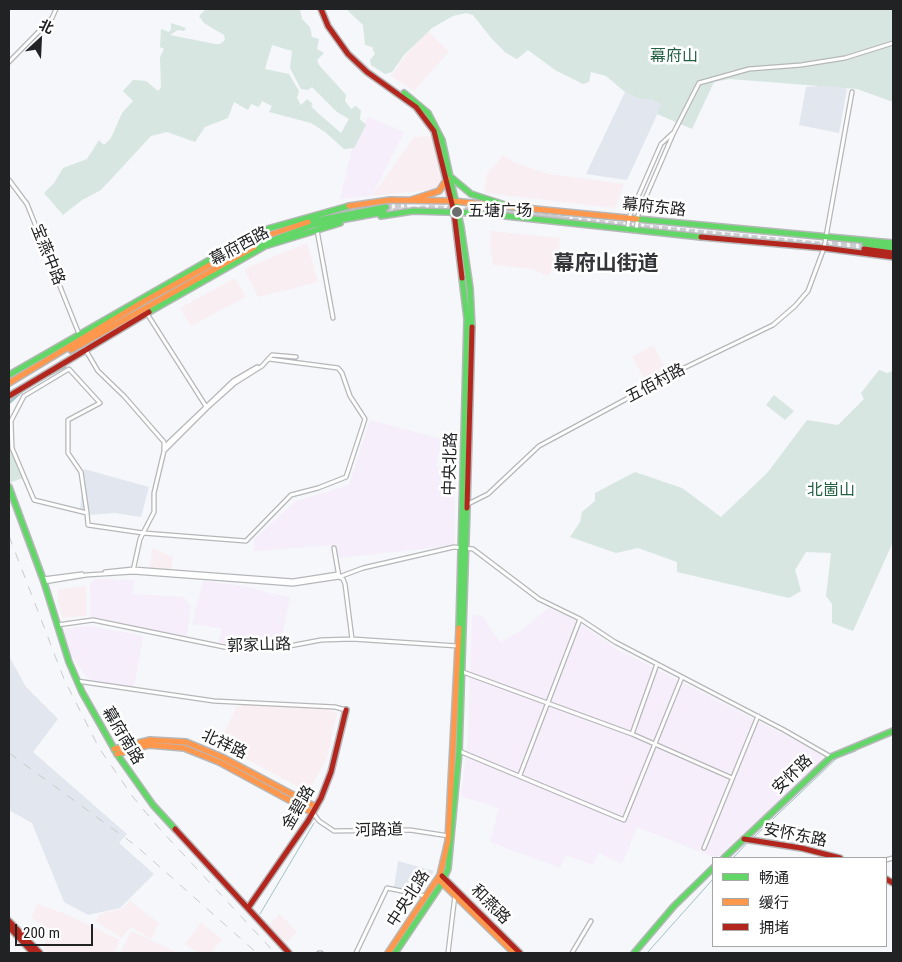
<!DOCTYPE html>
<html>
<head>
<meta charset="utf-8">
<style>
  body { margin:0 }
  #map { position:relative; width:902px; height:962px; overflow:hidden; background:#f5f7fa; font-family:"Roboto Condensed","Noto Sans SC",sans-serif }
  canvas { display:block }
  .frame { position:absolute; inset:0; border:10px solid #212224; pointer-events:none }
  .legend { position:absolute; left:712px; top:857px; width:175px; height:90px; box-sizing:border-box; background:#fff; border:1px solid #a6a7a7; margin:0; padding:6px 9px; list-style:none; font-size:15px; color:#212224 }
  .legend li { display:flex; align-items:center; gap:10px; height:25px }
  .legend b { width:25px; border:1px solid #a6a7a7 }
  .north { position:absolute; left:15px; top:15px; width:50px; height:50px; -webkit-text-stroke:4px #fff; paint-order:stroke; rotate:25deg; font-size:14px; font-weight:700; line-height:20px; text-align:center; color:#212224 }
  .north::after { content:''; display:block; margin:auto; width:18px; height:22px; background:#212224; clip-path:polygon(50% 0,100% 100%,50% 72%,0 100%) }
  .scale { position:absolute; left:15px; top:924px; width:78px; height:22px; box-sizing:border-box; border:2px solid #212224; border-top:0; padding-left:6px; font-size:15px; line-height:18px; white-space:nowrap; color:#212224; -webkit-text-stroke:4px #fff; paint-order:stroke }
</style>
</head>
<body>
<div id="map">
<canvas width="902" height="962"></canvas>
<div class="frame"></div>
<ul class="legend">
<li><b style="height:6px;background:#63d668"></b>畅通</li>
<li><b style="height:6px;background:#ff974d"></b>缓行</li>
<li><b style="height:6px;background:#b3261e"></b>拥堵</li>
</ul>
<div class="north">北</div>
<div class="scale">200 m</div>
</div>
<script>
const ctx = document.querySelector('canvas').getContext('2d');
ctx.lineJoin = 'round';
function fill(path, color) { ctx.fillStyle = color; ctx.fill(path, 'evenodd'); }
const poly = rows => new Path2D(rows.map(r => 'M' + r).join(''));
function trace(path, color, width, dash) { ctx.strokeStyle = color; ctx.lineWidth = width; ctx.lineCap = dash ? 'butt' : 'round'; ctx.setLineDash(dash || []); ctx.stroke(path); }
function label(font, color, halo, rows, align = 'center') {
  ctx.font = font + ' "Roboto Condensed","Noto Sans SC",sans-serif'; ctx.lineWidth = 5; ctx.setLineDash([]); ctx.textBaseline = 'middle'; ctx.strokeStyle = halo; ctx.fillStyle = color; for (const [text, x, y, turn = 0] of rows) {
    ctx.save(); ctx.translate(x, y); ctx.rotate((+turn || 0) * Math.PI / 180); ctx.textAlign = isNaN(turn) ? turn : align; if (halo) ctx.strokeText(text, 0, 0); ctx.fillText(text, 0, 0); ctx.restore();
  }
}
fill(poly([
  [427,31,449,51,414,91,391,76,406,55],
  [431,136,443,175,440,186,431,190,372,196,414,137],
  [503,155,513,162,549,174,624,184,615,208,484,193,487,174],
  [491,231,560,238,557,265,548,276,533,269,493,265,490,245],
  [307,243,318,282,258,297,244,269],
  [235,278,246,297,191,326,180,308],
  [653,345,670,377,649,387,632,357],
  [152,548,173,557,171,570,150,568],
  [86,586,86,616,62,618,57,594,59,589],
  [244,704,325,707,337,713,327,758,308,792,222,746,220,741,237,706],
  [130,901,159,923,151,939,131,927,122,938,95,921,100,914,123,908],
  [37,904,66,914,120,940,114,953,49,953,43,949,50,929,31,918],
  [280,914,297,932,286,943,269,925],
  [201,923,222,939,211,953,198,953,185,944],
  [131,931,179,953,120,953]
]), '#f9eef2');
fill(poly([
  [368,117,404,132,372,196,340,199,351,152],
  [370,420,442,439,436,467,455,469,455,543,450,546,338,558,336,545,254,551,254,539,296,501,349,485],
  [96,579,135,580,132,594,184,597,191,607,186,637,91,617,90,584],
  [203,581,238,585,290,598,281,641,238,645,218,643,222,629,192,624],
  [549,608,578,622,615,648,820,753,822,762,716,858,637,827,622,864,598,853,593,865,566,855,560,868,490,842,499,808,461,796,468,737,472,615,482,616,500,642,520,631],
  [91,626,143,636,133,692,101,687,85,675,70,653,62,629]
]), '#f6eefa');
fill(poly([
  [833,85,847,89,839,133,799,125,806,87],
  [625,92,640,99,650,99,662,104,627,180,586,174],
  [84,469,149,487,141,517,115,513,90,515,80,509],
  [9,656,26,687,58,719,33,752,127,834,119,843,154,874,120,908,88,915,64,902,32,823,9,810],
  [398,861,434,871,424,888,417,891,394,887]
]), '#e2e6ee');
fill(poly([
  [206,9,300,9,302,19,310,27,312,37,319,39,317,49,324,53,317,60,319,65,346,95,345,101,351,109,356,106,361,111,360,119,366,125,354,148,344,149,325,132,311,123,269,112,272,106,262,101,259,107,251,104,248,110,234,102,228,118,205,127,195,142,167,132,151,136,101,190,82,200,63,215,44,193,54,183,63,168,87,159,99,140,104,145,111,138,122,113,133,101,123,91,133,80,146,81,158,91,161,87,160,57,164,49,160,47,161,29,169,32,171,29,171,23,186,28,184,31,178,30,170,35,215,44,220,44,225,40,224,35,204,23,199,16],
  [272,45,292,51,290,68,301,89,308,90,312,87,337,112,349,119,341,133,318,113,311,106,313,104,307,99,301,105,297,98,299,91,289,74,265,69],
  [346,9,893,9,893,102,857,89,730,79,714,82,692,129,657,114,661,104,650,99,640,99,625,92,606,76,591,72,589,82,583,84,555,70,528,50,517,59,506,53,492,39,473,15,466,13,453,16,432,28,404,55,392,72,385,74,371,65,370,60,375,54,372,47,365,45,363,25],
  [879,370,887,373,893,371,893,542,853,631,832,623,832,604,826,596,831,553,806,552,795,570,801,591,789,598,677,572,677,562,638,548,616,553,570,537,580,522,582,512,595,501,595,493,635,472,682,488,721,517,768,472,807,420,838,425,864,399,861,393],
  [774,395,794,411,785,420,766,405],
  [9,419,12,450,23,478,9,483]
]), '#d7e6e0');
trace(poly([
  [753,838,837,758,856,751],
  [733,858,748,842],
  [260,914,314,823],
  [647,953,713,879]
]), '#a1c1c3', 1);
trace(poly([
  [9,403,28,386,65,367]
]), '#a1c1c3', 2.5);
trace(poly([
  [386,207,407,205],
  [489,208,564,216],
  [384,212,431,208,480,211,864,249],
  [832,241,865,244]
]), '#cbcccf', 6, [6, 3]);
const street = poly([
  [9,62,52,18,56,9],
  [674,132,699,83,749,69,801,65,845,58,893,43],
  [9,180,27,204,79,334],
  [317,230,333,318],
  [627,230,630,215,661,144,674,132,638,215,636,231],
  [146,312,207,408],
  [85,349,98,371,124,396,164,442,164,451,154,493,154,512,140,539,133,571],
  [164,447,233,381,257,367],
  [164,451,207,408,235,383,262,366,272,355,296,357],
  [468,504,488,494,539,446,684,368,773,325,795,306,808,291,824,248,852,92],
  [87,513,34,500,12,448,11,421,24,396,69,369,100,403,68,420,68,453,81,472,87,513,88,525,143,533,246,541,291,495,318,488,346,477,365,419,350,396,342,373,338,368,269,359],
  [334,548,339,577,343,579,345,584,352,639],
  [105,572,133,569,293,581,338,574],
  [43,579,82,574],
  [44,582,86,575,133,572,293,584,339,577,363,568,454,547,473,549,539,599,580,619,615,642,784,730,831,757],
  [57,625,93,620,229,648,284,647,321,640,352,639,458,646],
  [463,672,632,734,732,778],
  [77,681,214,701,335,707,346,710],
  [632,734,657,664],
  [459,751,624,820,682,677],
  [520,775,580,619],
  [313,813,319,821,334,831,410,830,449,836],
  [704,848,758,716],
  [886,860,893,858],
  [319,953,321,953],
  [356,953,387,888,426,896],
  [448,953,455,895],
  [572,953,591,921]
]);
const fast = poly([
  [404,93,428,113,442,140,461,227,470,288,472,327],
  [452,178,471,194,508,206],
  [381,216,413,211,478,213,701,237],
  [637,219,893,243],
  [308,222,386,207],
  [865,244,893,248],
  [254,247,313,225,384,212],
  [149,312,265,246,340,223],
  [9,375,260,231,349,206],
  [9,487,44,582,69,662,82,692,117,754,153,805,175,829],
  [459,628,467,319,462,278],
  [724,858,831,757,893,731],
  [395,953,442,883,448,869,459,752,467,508],
  [634,953,674,906,713,868]
]);
const slow = poly([
  [411,200,439,191,447,179],
  [349,206,390,200,452,201,637,219],
  [71,350,254,247],
  [9,383,141,303,257,239,308,222],
  [114,749,150,740,186,742,222,757,316,807],
  [117,754,149,745,184,748,219,762,313,813],
  [440,881,514,953],
  [388,953,440,875,448,841,459,628]
]);
const jam = poly([
  [321,9,328,26,348,54,367,72,416,107,434,131,454,212,462,278],
  [701,237,824,248,893,257],
  [864,249,893,253],
  [9,396,149,312],
  [467,508,472,327],
  [175,829,289,953],
  [744,839,801,848,840,858],
  [442,876,520,953],
  [886,879,893,883],
  [248,908,308,821,321,798,331,772,346,710],
  [9,921,40,953],
  [9,927,33,953]
]);
trace(street, '#b6b7b9', 5.5);
trace(fast, '#b6b7b9', 8);
trace(slow, '#b6b7b9', 8);
trace(jam, '#b6b7b9', 8);
trace(street, '#fefefe', 3);
trace(fast, '#63d668', 5);
trace(slow, '#ff974d', 5);
trace(jam, '#b3261e', 5);
trace(poly([
  [9,536,64,679,99,748,133,797,158,827,275,953],
  [9,753,135,845,257,953]
]), '#cacaca', 1, [9, 9]);
for (const [x, y, r, color] of [
  [457,212,6,"#6b6d6f"]
]) { const dot = new Path2D(); dot.arc(x, y, r, 0, 2 * Math.PI); ctx.fillStyle = color; ctx.fill(dot); trace(dot, '#fff', 2); }
label('16px', '#236044', '#fff', [
  ["幕府山",674,57],
  ["北崮山",831,491]
]);
label('16px', '#212224', '#fff', [
  ["幕府东路",654,208,6],
  ["幕府西路",240,247,-28],
  ["宝燕中路",47,255,68],
  ["五佰村路",656,384,-28],
  ["中央北路",451,464,-88],
  ["郭家山路",259,646,-2],
  ["幕府南路",122,736,59],
  ["北祥路",224,745,25],
  ["安怀路",793,775,-44],
  ["金碧路",299,808,-60],
  ["河路道",379,831,-1],
  ["安怀东路",795,836,11],
  ["中央北路",409,899,-57],
  ["和燕路",490,905,45]
]);
label('16px', '#212224', '#fff', [
  ["五塘广场",468,212]
], 'left');
label('bold 21px', '#333538', '#fff', [
  ["幕府山街道",606,265]
]);
</script>
</body>
</html>
